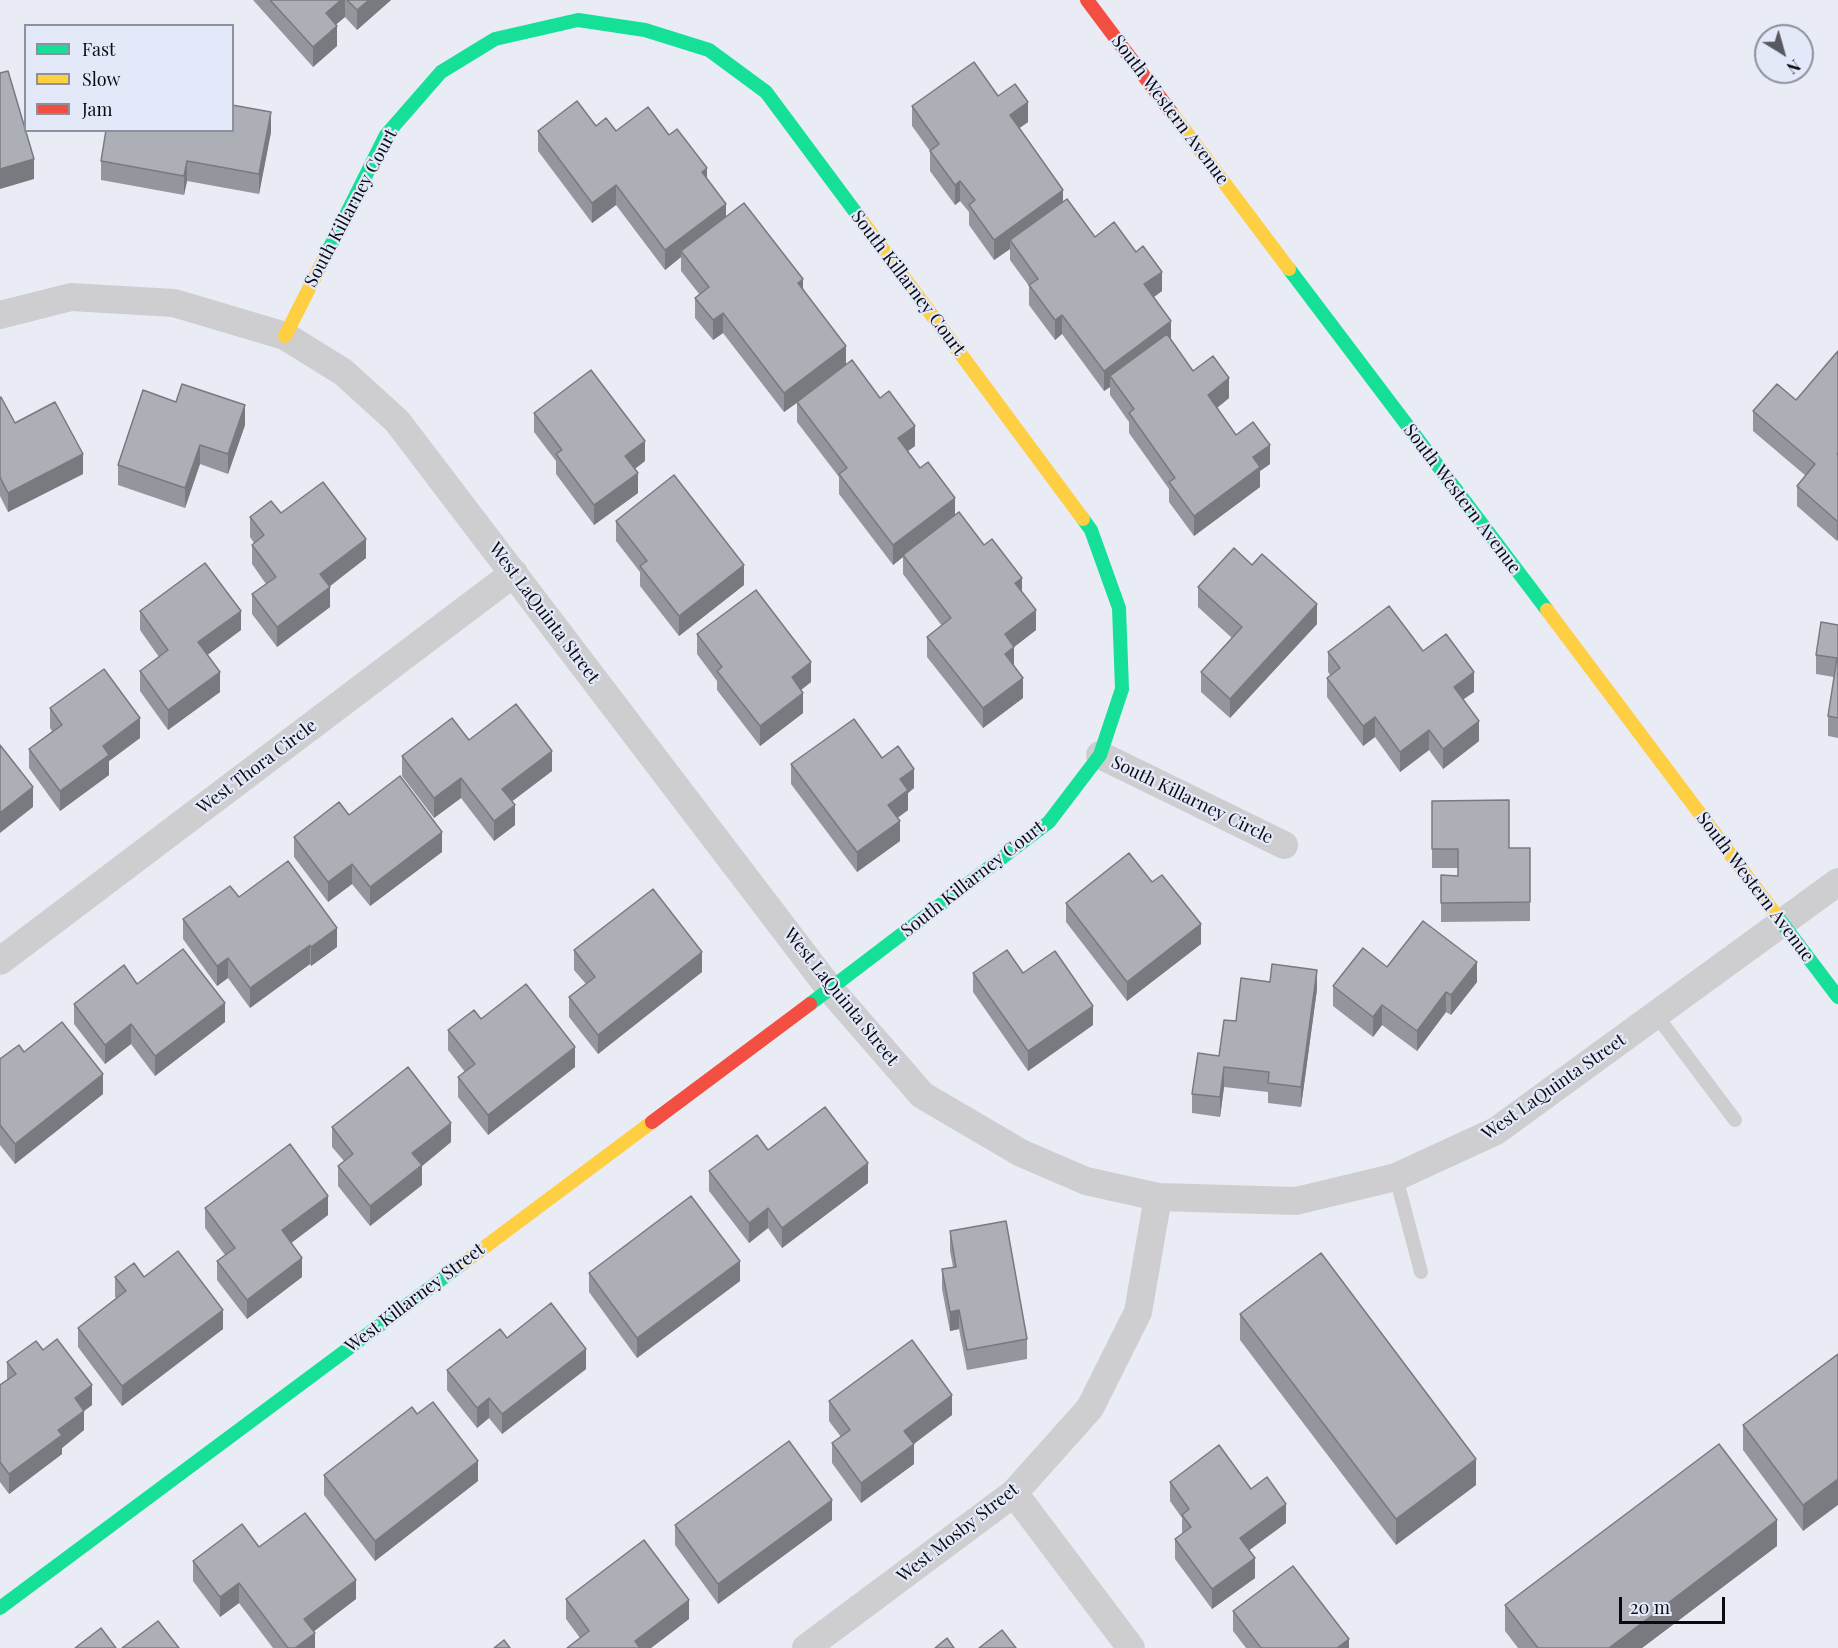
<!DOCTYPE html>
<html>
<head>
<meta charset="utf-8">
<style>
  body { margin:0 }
  #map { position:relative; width:1838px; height:1648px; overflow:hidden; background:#e9ecf5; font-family:"Playfair Display",serif }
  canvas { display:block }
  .legend { position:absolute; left:24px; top:24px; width:210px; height:108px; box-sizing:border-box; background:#e4e9fa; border:2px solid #8d909d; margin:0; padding:8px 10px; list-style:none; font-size:18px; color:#0a0b11 }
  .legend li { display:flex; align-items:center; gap:12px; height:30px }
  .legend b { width:30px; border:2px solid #8d909d }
  .north { position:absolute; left:1754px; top:24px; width:60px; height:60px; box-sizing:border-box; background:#e4e9fa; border:2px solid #8d909d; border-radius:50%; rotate:143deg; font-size:16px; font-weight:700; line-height:24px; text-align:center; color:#0a0b11 }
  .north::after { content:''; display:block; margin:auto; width:21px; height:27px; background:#585a61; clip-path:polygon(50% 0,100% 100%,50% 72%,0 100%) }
  .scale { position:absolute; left:1619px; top:1597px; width:106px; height:27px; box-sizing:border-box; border:3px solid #0a0b11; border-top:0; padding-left:8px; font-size:18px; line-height:21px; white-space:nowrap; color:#0a0b11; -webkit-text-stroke:4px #e4e9fa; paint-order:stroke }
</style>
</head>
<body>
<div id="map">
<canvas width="1838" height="1648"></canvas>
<ul class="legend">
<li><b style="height:8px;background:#16e098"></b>Fast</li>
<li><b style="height:8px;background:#ffcf43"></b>Slow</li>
<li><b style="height:8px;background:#f24e42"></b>Jam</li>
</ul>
<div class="north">N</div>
<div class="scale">20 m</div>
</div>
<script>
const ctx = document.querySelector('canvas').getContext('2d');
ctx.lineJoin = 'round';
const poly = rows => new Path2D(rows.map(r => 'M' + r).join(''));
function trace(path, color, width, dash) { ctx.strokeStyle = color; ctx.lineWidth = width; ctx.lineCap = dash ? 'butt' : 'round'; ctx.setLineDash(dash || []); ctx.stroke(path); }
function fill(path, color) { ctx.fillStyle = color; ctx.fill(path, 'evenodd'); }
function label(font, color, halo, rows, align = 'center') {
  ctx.font = font + ' "Playfair Display",serif'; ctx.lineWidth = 4.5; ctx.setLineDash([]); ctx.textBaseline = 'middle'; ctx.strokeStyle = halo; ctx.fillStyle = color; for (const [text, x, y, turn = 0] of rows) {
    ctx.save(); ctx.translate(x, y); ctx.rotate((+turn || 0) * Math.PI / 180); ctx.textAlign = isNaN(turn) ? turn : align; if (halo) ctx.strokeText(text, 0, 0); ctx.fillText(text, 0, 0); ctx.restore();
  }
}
trace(poly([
  [1656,1015,1735,1120],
  [1396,1177,1421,1272]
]), '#ceced1', 14);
trace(poly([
  [0,315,71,297,174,303,285,336,343,372,397,421,830,989,922,1095,1021,1153,1086,1181,1158,1197,1296,1201,1396,1177,1496,1131,1838,882],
  [1100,755,1284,845],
  [0,961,514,573],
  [1014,1493,1131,1648],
  [806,1648,1014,1493,1090,1408,1138,1312,1158,1197]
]), '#ceced1', 28);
trace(poly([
  [326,255,386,135,441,72,495,39,578,20,645,30,709,50,766,92,862,221],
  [1289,269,1547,610],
  [1776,915,1838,997],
  [810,1004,1049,822,1100,755,1122,689,1119,608,1091,530,1083,519],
  [0,1608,462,1264]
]), '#16e098', 14);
trace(poly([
  [1171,112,1289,269],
  [862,221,1083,519],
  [285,336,326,255],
  [1547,610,1776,915],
  [462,1264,652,1122]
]), '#ffcf43', 14);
trace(poly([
  [1087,0,1171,112],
  [652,1122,810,1004]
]), '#f24e42', 14);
fill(poly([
  [253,0,391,0,357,30,345,17,336,24,337,46,313,67],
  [998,96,1028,122,1019,128,1063,201,1095,237,1162,291,1154,297,1171,341,1193,371,1229,398,1217,408,1236,435,1270,464,1260,471,1260,487,1194,536,1169,502,1169,489,1129,433,1129,422,1110,395,1110,387,1104,391,1062,334,1055,340,1029,305,1029,286,1010,260,1010,249,994,260,969,225,969,212,960,201,955,205,930,171,930,151,912,126,912,106],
  [596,126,616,131,669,135,707,180,726,217,803,288,846,364,915,446,908,451,955,515,984,545,1022,591,1036,630,1014,647,1014,667,1023,698,983,728,927,657,927,637,942,626,903,574,903,557,893,565,839,494,839,477,797,422,797,403,784,412,723,333,713,340,695,318,695,298,700,295,681,271,681,257,665,270,616,205,592,223,538,151,538,131],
  [271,132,259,194,187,181,184,195,101,180,101,161],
  [1838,351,1838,539,1837,541,1797,506,1797,486,1806,476,1753,431,1753,411,1796,400],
  [0,398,15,423,83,474,8,512,0,496],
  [534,413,645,461,635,469,638,493,594,525,556,474,556,461,534,432],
  [245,425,228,474,200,464,185,508,118,485,118,465],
  [281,513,366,558,329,586,330,607,277,647,252,614,252,594,266,584,252,564,252,545,254,543,250,537,250,517],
  [616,521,744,585,679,636,640,586,640,572,616,541],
  [1252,565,1317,624,1230,718,1201,692,1201,672,1232,638,1198,607,1198,587],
  [140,611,241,630,207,655,220,692,168,730,140,691,140,671,159,657,140,630],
  [1838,625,1838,738,1828,736,1828,716,1834,677,1816,674,1816,655],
  [697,634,811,682,801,690,803,713,760,746,717,690,717,681,697,654],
  [1423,651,1474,692,1463,699,1479,741,1443,769,1429,750,1400,772,1375,737,1363,746,1327,697,1327,678,1330,675,1328,672,1328,652],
  [50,708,140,738,109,761,109,775,60,811,29,768,29,749,52,731,50,728],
  [469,740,552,771,512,801,515,825,494,841,461,798,434,818,402,776,402,756],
  [882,758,914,788,908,793,908,810,897,818,900,841,857,872,791,784,791,764],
  [1432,801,1509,848,1530,848,1530,921,1441,922,1441,875,1458,876,1458,868,1432,868],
  [349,815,442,852,370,906,352,884,328,902,294,857,294,837],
  [239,897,337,947,311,966,310,964,250,1008,228,978,217,986,183,939,183,919],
  [1066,903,1201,944,1127,1001,1066,922],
  [574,950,702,972,598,1054,569,1017,569,997,586,984,574,970],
  [1387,967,1477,982,1451,1015,1446,1012,1417,1051,1382,1025,1373,1037,1333,1006,1333,986],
  [973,973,1023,973,1093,1025,1028,1071,973,992],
  [137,984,225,1022,155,1076,131,1044,105,1064,74,1024,74,1004],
  [1317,989,1301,1107,1268,1103,1268,1092,1224,1087,1220,1117,1192,1113,1192,1094,1219,1056,1236,1021],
  [481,1019,575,1067,488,1135,458,1097,458,1077,465,1072,448,1050,448,1030],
  [24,1052,103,1094,15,1164,0,1145,0,1059],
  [332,1127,451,1142,422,1166,422,1185,370,1226,338,1186,338,1166,344,1161,332,1147],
  [768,1150,868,1183,782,1248,768,1228,749,1243,709,1191,709,1171],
  [205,1208,328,1215,291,1243,302,1277,247,1319,217,1280,217,1261,225,1255,205,1228],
  [950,1231,1027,1339,1027,1359,967,1370,959,1329,950,1331,942,1289,942,1269,953,1267,950,1251],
  [589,1273,740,1281,637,1358,589,1292],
  [115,1277,144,1277,223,1329,122,1406,78,1347,78,1328,116,1298,115,1297],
  [1240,1314,1476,1485,1396,1545,1240,1340],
  [507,1338,586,1369,502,1434,489,1418,477,1428,447,1390,447,1370],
  [43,1350,92,1405,84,1411,84,1430,62,1448,62,1454,9,1494,0,1482,0,1385,7,1380,7,1362],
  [1838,1354,1803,1531,1743,1450,1743,1425],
  [829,1401,952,1415,914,1444,914,1464,861,1503,832,1463,832,1443,841,1437,829,1421],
  [417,1414,478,1481,375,1561,324,1495,324,1475],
  [1170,1482,1251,1489,1286,1523,1249,1550,1255,1578,1212,1609,1175,1559,1175,1539,1182,1534,1182,1518,1170,1501],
  [832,1520,718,1604,675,1545,675,1525],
  [1777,1546,1642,1648,1518,1648,1505,1631,1505,1605],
  [259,1547,356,1599,313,1631,315,1648,273,1648,239,1603,220,1617,193,1581,193,1561],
  [566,1599,689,1619,651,1648,567,1648,580,1638,566,1619],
  [1233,1611,1349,1648,1246,1648,1233,1631]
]), '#95969d');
fill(poly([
  [341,0,345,0,345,17,326,33,326,13],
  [369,0,391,0,357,30,357,10],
  [337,26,337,46,313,67,313,47],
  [1028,102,1028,122,1010,135,1010,115],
  [271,112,271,132,259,194,259,174],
  [34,159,34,179,0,189,0,169],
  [187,161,187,181,184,195,184,176],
  [707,168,707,188,702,172],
  [960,181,960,201,955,205,955,185],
  [616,185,616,205,592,223,592,203],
  [1063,190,1063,210,1010,240,1010,249,994,260,994,240],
  [726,204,726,224,681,251,681,257,665,270,665,250],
  [1162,272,1162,291,1144,304,1144,284],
  [803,279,803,299,798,283],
  [723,313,723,333,713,340,713,320],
  [1062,315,1062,334,1055,340,1055,320],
  [1171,321,1171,341,1110,376,1110,387,1104,391,1104,371],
  [846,346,846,366,784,412,784,393],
  [1229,378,1229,398,1208,415,1208,395],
  [245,405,245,425,228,474,228,454],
  [915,426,915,446,898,458,898,438],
  [645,441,645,461,625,476,625,456],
  [200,445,200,464,185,508,185,488],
  [1270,445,1270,464,1260,471,1260,487,1194,536,1194,516,1253,457],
  [83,454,83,474,8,512,8,493],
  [638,473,638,493,594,525,594,505],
  [955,498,955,517,903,555,903,557,893,565,893,545],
  [1838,520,1838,539,1837,541,1837,521],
  [366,539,366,558,320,594,320,574],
  [744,565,744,585,679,636,679,616],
  [1022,578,1022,598,1015,583],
  [330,587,330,607,277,647,277,627],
  [1317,604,1317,624,1230,718,1230,699],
  [1036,610,1036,630,1005,654,1005,634],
  [241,611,241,630,198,662,198,642],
  [1014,647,1014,666,1005,674,1005,654],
  [811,662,811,682,792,697,792,677],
  [220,672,220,692,168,730,168,710],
  [1474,672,1474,692,1454,706,1454,687],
  [1023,678,1023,698,983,728,983,708],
  [803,693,803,713,760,746,760,726],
  [1375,717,1375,737,1363,746,1363,726],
  [140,718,140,738,109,761,109,775,60,811,60,791,103,746],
  [1479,721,1479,741,1443,769,1443,749],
  [1429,730,1429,750,1400,772,1400,752],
  [552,751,552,771,502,809,502,789],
  [914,769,914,788,908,793,908,810,888,825,888,805,900,779],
  [461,778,461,798,434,818,434,798],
  [33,787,33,807,0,833,0,813],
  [515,805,515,825,494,841,494,821],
  [900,821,900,841,857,872,857,852],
  [442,832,442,852,370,906,370,887],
  [352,864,352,884,328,902,328,882],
  [1201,924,1201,944,1127,1001,1127,982],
  [337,928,337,947,311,966,311,947],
  [310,945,310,964,250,1008,250,988],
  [702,952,702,972,598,1054,598,1035],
  [228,958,228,978,217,986,217,966],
  [1477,962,1477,982,1451,1015,1451,995],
  [1317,970,1317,989,1301,1107,1301,1087],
  [1446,992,1446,1012,1417,1051,1417,1031],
  [225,1003,225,1022,155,1076,155,1056],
  [1382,1005,1382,1025,1373,1037,1373,1017],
  [1093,1006,1093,1025,1028,1071,1028,1051],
  [131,1024,131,1044,105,1064,105,1045],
  [575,1047,575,1067,488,1135,488,1115],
  [1224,1067,1224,1087,1220,1117,1220,1097],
  [103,1074,103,1094,15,1164,15,1144],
  [451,1123,451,1142,422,1166,422,1185,370,1226,370,1206,412,1153],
  [868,1163,868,1183,782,1248,782,1228],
  [328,1196,328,1215,282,1250,282,1230],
  [768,1208,768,1228,749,1243,749,1223],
  [302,1258,302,1277,247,1319,247,1300],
  [740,1261,740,1281,637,1358,637,1338],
  [223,1310,223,1329,122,1406,122,1386],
  [959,1310,959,1329,950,1331,950,1312],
  [586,1349,586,1369,502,1434,502,1414],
  [92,1385,92,1405,84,1411,84,1430,62,1448,62,1454,9,1494,9,1474,58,1430,75,1398],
  [952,1395,952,1415,904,1451,904,1431],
  [489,1398,489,1418,477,1428,477,1408],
  [914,1444,914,1464,861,1503,861,1483],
  [1476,1459,1476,1485,1396,1545,1396,1519],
  [478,1461,478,1481,375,1561,375,1541],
  [1838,1479,1838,1505,1803,1531,1803,1505],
  [832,1500,832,1520,718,1604,718,1584],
  [1286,1504,1286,1523,1240,1557,1240,1538],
  [1777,1520,1777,1546,1642,1648,1609,1648],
  [1255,1558,1255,1578,1212,1609,1212,1589],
  [356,1580,356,1599,304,1639,304,1619],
  [239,1583,239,1603,220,1617,220,1597],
  [689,1600,689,1619,651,1648,635,1648,635,1641],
  [315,1633,315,1648,295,1648],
  [1349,1639,1349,1648,1337,1648]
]), '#797a7f');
const building = poly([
  [270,0,341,0,326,13,337,26,313,47,270,0],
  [347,0,369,0,357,10,347,0],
  [974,62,998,96,1015,84,1028,102,1010,115,1063,190,994,240,969,205,975,200,960,181,955,185,930,151,939,144,912,106,974,62],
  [8,71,34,159,0,169,0,73,8,71],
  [577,101,596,126,606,118,616,131,648,107,669,135,677,129,707,168,702,172,726,204,665,250,616,185,592,203,538,131,577,101],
  [232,105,271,112,259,174,187,161,184,176,101,161,106,130,232,130,232,105],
  [1067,199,1095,237,1114,222,1136,252,1143,246,1162,272,1144,284,1171,321,1104,371,1062,315,1055,320,1029,285,1038,279,1010,240,1067,199],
  [744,203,803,279,798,283,846,346,784,393,723,313,713,320,695,298,709,287,681,251,744,203],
  [1167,334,1193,371,1213,356,1229,378,1208,395,1236,435,1253,422,1270,445,1253,457,1260,467,1194,516,1169,482,1175,478,1129,413,1134,409,1110,376,1167,334],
  [1838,351,1838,453,1837,454,1838,455,1838,520,1837,521,1797,486,1815,464,1753,411,1777,384,1796,400,1838,351],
  [852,360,880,398,889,391,915,426,898,438,920,468,928,462,955,498,893,545,839,474,847,468,797,402,852,360],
  [591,370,645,441,625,456,638,473,594,505,556,454,562,450,534,413,591,370],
  [182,384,245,405,228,454,200,445,185,488,118,465,143,390,176,402,182,384],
  [1,397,15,423,55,402,83,454,8,493,0,477,0,398,1,397],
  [674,475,744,565,679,616,640,566,647,561,616,521,674,475],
  [323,482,366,539,320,574,330,587,277,627,252,594,276,577,252,545,264,535,250,517,271,501,281,513,323,482],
  [959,512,984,545,992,539,1022,578,1015,583,1036,610,1005,634,1014,647,1005,654,1023,678,983,708,927,637,951,618,903,555,959,512],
  [1234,548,1252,565,1262,554,1317,604,1230,699,1201,672,1242,627,1198,587,1234,548],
  [205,563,241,611,198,642,220,672,168,710,140,671,168,650,140,611,205,563],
  [756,590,811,662,792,677,803,693,760,726,717,671,722,667,697,634,756,590],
  [1389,606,1423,651,1446,634,1474,672,1454,687,1479,721,1443,749,1429,730,1400,752,1375,717,1363,726,1327,678,1340,668,1328,652,1389,606],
  [1821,622,1838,625,1838,718,1828,716,1837,658,1816,655,1821,622],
  [104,669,140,718,103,746,109,755,60,791,29,749,62,725,50,708,104,669],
  [516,704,552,751,502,789,515,805,494,821,461,778,434,798,402,756,452,718,469,740,516,704],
  [854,719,882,758,898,746,914,769,900,779,908,790,888,805,900,821,857,852,791,764,854,719],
  [0,745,33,787,0,813,0,745],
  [400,776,442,832,370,887,352,864,328,882,294,837,339,802,349,815,400,776],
  [1509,800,1509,848,1530,848,1530,902,1441,903,1441,875,1458,876,1458,849,1432,849,1432,801,1509,800],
  [1129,853,1152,882,1162,875,1201,924,1127,982,1066,903,1129,853],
  [288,861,337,928,311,947,310,945,250,988,228,958,217,966,183,919,230,886,239,897,288,861],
  [653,889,702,952,598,1035,569,997,595,977,574,950,653,889],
  [1423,921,1477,962,1451,995,1446,992,1417,1031,1382,1005,1373,1017,1333,986,1363,948,1387,967,1423,921],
  [183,949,225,1003,155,1056,131,1024,105,1045,74,1004,124,965,137,984,183,949],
  [1007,950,1023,973,1055,951,1093,1006,1028,1051,973,973,1007,950],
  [1272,964,1317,970,1301,1087,1268,1083,1269,1072,1224,1067,1220,1097,1192,1094,1198,1053,1219,1056,1224,1020,1236,1021,1241,978,1270,982,1272,964],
  [526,984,575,1047,488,1115,458,1077,475,1064,448,1030,474,1010,481,1019,526,984],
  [62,1022,103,1074,15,1144,0,1125,0,1059,19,1045,24,1052,62,1022],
  [408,1067,451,1123,412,1153,422,1165,370,1206,338,1166,353,1154,332,1127,408,1067],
  [825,1107,868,1163,782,1228,768,1208,749,1223,709,1171,757,1135,768,1150,825,1107],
  [290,1144,328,1196,282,1230,302,1258,247,1300,217,1261,235,1248,205,1208,290,1144],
  [691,1196,740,1261,637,1338,589,1273,691,1196],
  [1006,1221,1027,1339,967,1350,959,1310,950,1312,942,1269,956,1267,950,1231,1006,1221],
  [178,1251,223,1310,122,1386,78,1328,126,1291,115,1277,134,1263,144,1277,178,1251],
  [1321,1253,1476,1459,1396,1519,1240,1314,1321,1253],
  [551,1303,586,1349,502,1414,489,1398,477,1408,447,1370,500,1329,507,1338,551,1303],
  [57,1339,92,1385,75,1398,84,1411,58,1430,62,1435,9,1474,0,1462,0,1385,16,1374,7,1362,36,1341,43,1350,57,1339],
  [912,1340,952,1395,904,1431,914,1444,861,1483,832,1443,850,1430,829,1401,912,1340],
  [1838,1354,1838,1479,1803,1505,1743,1425,1838,1354],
  [433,1402,478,1461,375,1541,324,1475,412,1407,417,1414,433,1402],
  [789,1441,832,1500,718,1584,675,1525,789,1441],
  [1719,1444,1777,1520,1609,1648,1538,1648,1505,1605,1719,1444],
  [1219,1445,1251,1489,1267,1477,1286,1504,1240,1538,1255,1558,1212,1589,1175,1539,1191,1527,1182,1515,1189,1509,1170,1482,1219,1445],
  [305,1513,356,1580,304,1619,315,1633,295,1648,288,1648,239,1583,220,1597,193,1561,242,1524,259,1547,305,1513],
  [644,1540,689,1600,635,1641,640,1648,567,1648,589,1631,566,1599,644,1540],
  [1293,1566,1349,1639,1337,1648,1261,1648,1233,1611,1293,1566],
  [158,1621,179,1648,122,1648,158,1621],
  [101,1628,116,1648,75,1648,101,1628],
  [1002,1630,1016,1648,979,1648,1002,1630],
  [947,1638,954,1648,935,1648,947,1638],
  [504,1640,510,1648,494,1648,504,1640]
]);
fill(building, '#adafb6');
trace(building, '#797a7f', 1.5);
label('18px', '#0a0b11', '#e4e9fa', [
  ["South Western Avenue",1170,110,53],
  ["South Killarney Court",351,208,-62],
  ["South Killarney Court",908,283,53],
  ["South Western Avenue",1462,499,53],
  ["West LaQuinta Street",544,613,53],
  ["West Thora Circle",257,767,-37],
  ["South Killarney Circle",1192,800,26],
  ["South Killarney Court",973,879,-38],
  ["South Western Avenue",1755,887,53],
  ["West LaQuinta Street",841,997,51],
  ["West LaQuinta Street",1554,1087,-35],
  ["West Killarney Street",415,1298,-37],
  ["West Mosby Street",958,1533,-38]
]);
</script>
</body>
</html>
